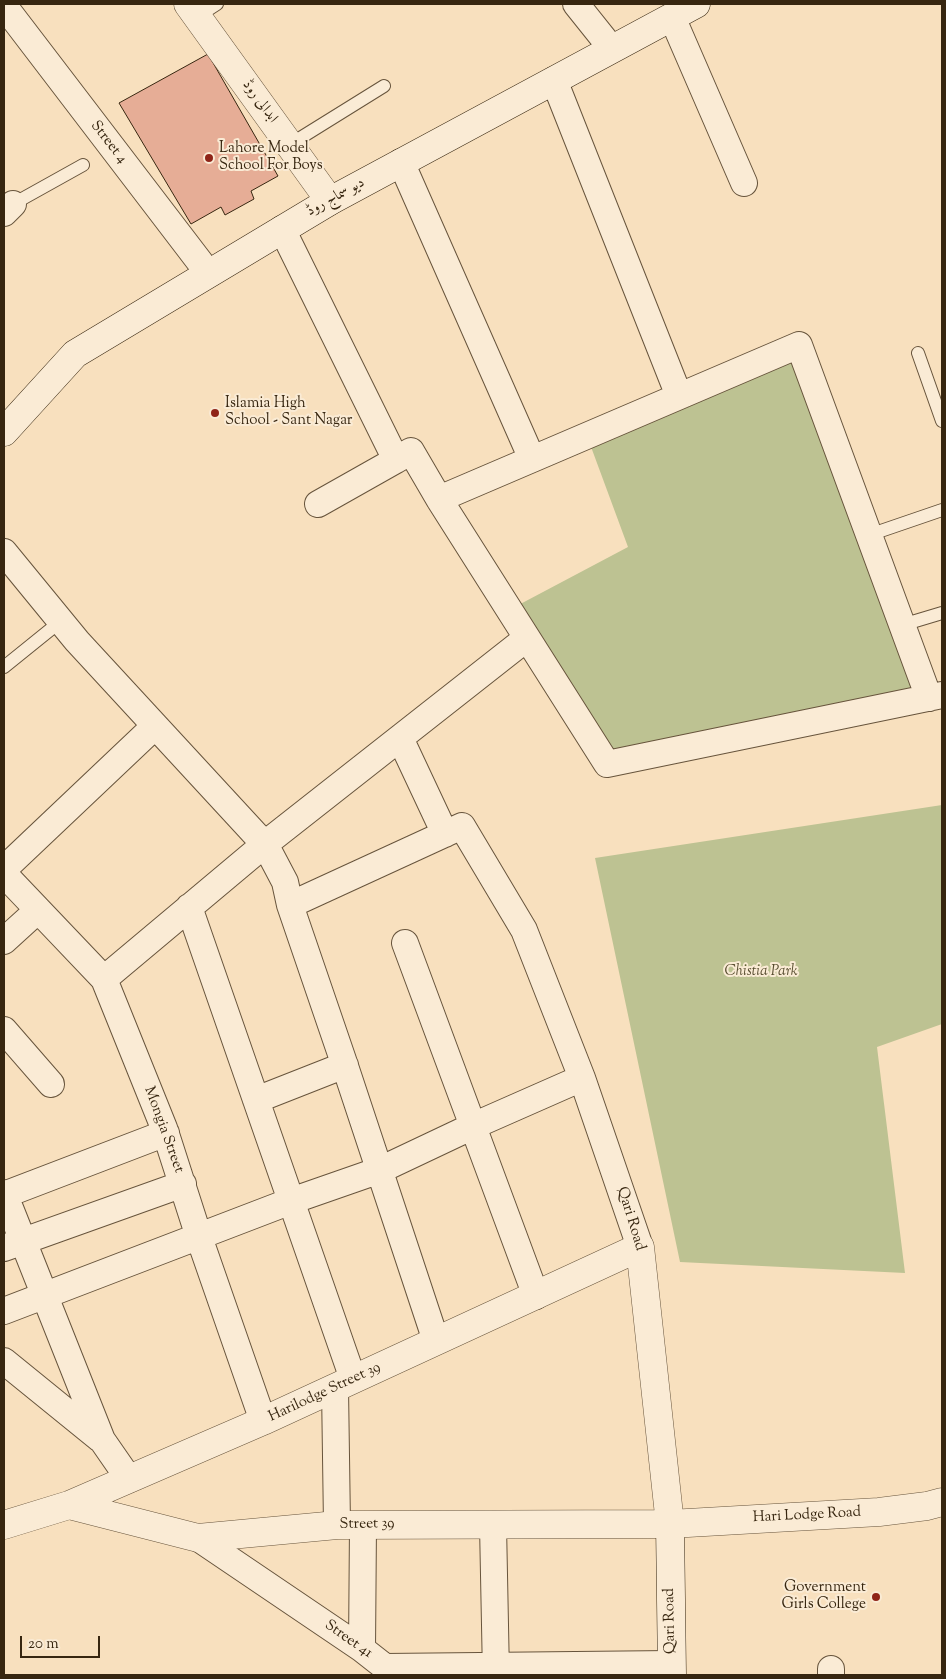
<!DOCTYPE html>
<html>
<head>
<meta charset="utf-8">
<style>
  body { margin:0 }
  #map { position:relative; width:946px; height:1679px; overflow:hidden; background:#f8e0be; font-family:"Sorts Mill Goudy",serif }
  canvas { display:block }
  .frame { position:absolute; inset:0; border:5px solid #372610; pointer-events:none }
  .scale { position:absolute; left:20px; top:1636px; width:80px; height:22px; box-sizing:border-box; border:2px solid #372610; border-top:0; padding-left:6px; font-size:15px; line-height:18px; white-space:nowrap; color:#372610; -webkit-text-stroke:4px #faebd5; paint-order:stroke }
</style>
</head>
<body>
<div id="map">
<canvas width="946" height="1679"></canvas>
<div class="frame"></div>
<div class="scale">20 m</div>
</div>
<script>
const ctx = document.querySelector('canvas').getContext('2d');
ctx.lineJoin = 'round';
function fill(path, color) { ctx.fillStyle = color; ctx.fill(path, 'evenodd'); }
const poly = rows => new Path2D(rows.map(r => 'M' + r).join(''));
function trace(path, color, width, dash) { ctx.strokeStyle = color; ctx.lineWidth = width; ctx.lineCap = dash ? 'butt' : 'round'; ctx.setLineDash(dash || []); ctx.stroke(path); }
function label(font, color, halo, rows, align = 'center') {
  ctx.font = font + ' "Sorts Mill Goudy",Amiri,serif'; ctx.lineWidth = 4; ctx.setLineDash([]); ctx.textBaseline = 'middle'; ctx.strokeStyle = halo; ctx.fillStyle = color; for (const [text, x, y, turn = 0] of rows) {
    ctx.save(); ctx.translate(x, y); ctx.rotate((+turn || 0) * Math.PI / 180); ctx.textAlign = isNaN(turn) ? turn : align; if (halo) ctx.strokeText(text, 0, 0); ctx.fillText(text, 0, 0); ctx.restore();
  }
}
fill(poly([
  [799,345,929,698,607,764,509,610,628,547,587,436],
  [942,805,942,1024,877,1047,905,1273,680,1262,595,858]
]), '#bdc292');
const building = poly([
  [208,54,278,176,251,191,254,199,225,215,221,207,191,224,119,103,208,54]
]);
fill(building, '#e6ad96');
trace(building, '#372610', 1);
const service = poly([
  [197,17,217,4],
  [289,145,384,86],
  [13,204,83,165],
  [918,353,942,421],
  [869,535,942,510],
  [902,625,942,613],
  [4,667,61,621]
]);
const minor = poly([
  [576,4,612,49],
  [8,11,209,274],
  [672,17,744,183],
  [554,80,679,396],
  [401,162,532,459],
  [4,213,13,204],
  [282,229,396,460,318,504],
  [396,460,411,451,439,499,607,764,942,695],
  [439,499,799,345,929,698],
  [4,552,77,641,256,835,265,844,285,882,290,905,343,1060,436,1341],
  [400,738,445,834],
  [4,869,155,726],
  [4,874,104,979,164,1128,199,1237,263,1421],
  [290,905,462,826,524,930,582,1078,640,1247],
  [189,907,353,1379],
  [4,941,38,910],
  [405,943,536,1296],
  [104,979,265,844,527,638],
  [4,1030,51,1084],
  [256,1100,345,1065],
  [4,1193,102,1440,129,1479],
  [4,1195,166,1133],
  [4,1248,183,1184],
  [4,1311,291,1201,380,1170,473,1126,582,1078],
  [4,1361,100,1439],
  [335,1388,337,1525],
  [493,1525,496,1675],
  [198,1538,362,1649,385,1667,671,1664],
  [362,1649,363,1525],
  [831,1669,831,1675]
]);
const tertiary = poly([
  [188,4,330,201],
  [69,1505,198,1538,337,1525,670,1524,879,1512,927,1506,942,1502],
  [4,1525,69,1505,263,1421,640,1247,670,1524]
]);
const secondary = poly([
  [4,432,75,354,330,201,696,4],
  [670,1524,672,1675]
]);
trace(service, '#67543c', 14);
trace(minor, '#67543c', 28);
trace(tertiary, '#67543c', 29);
trace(secondary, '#372610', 29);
trace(service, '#faebd5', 12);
trace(minor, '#faebd5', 26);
trace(tertiary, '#faebd5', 28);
trace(secondary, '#faebd5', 28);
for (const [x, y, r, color] of [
  [209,158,5,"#8f2418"],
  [215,413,5,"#8f2418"],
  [876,1597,5,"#8f2418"]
]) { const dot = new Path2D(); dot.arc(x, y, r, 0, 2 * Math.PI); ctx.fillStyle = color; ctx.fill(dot); trace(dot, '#faebd5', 2); }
label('15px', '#372610', '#faebd5', [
  ["ابدالی روڈ",259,102,54],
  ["Street 4",108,143,52],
  ["دیو سماج روڈ",336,198,-29],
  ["Mongia Street",163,1130,70],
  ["Qari Road",630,1219,73],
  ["Harilodge Street 39",325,1393,-25],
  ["Hari Lodge Road",807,1516,-3],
  ["Street 39",367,1525,-1],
  ["Qari Road",671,1621,-91],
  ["Street 41",348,1640,35]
]);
label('15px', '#372610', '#faebd5', [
  ["Lahore Model",219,149],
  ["School For Boys",219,166],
  ["Islamia High",225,404],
  ["School - Sant Nagar",225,421],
  ["Government",866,1588,"right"],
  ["Girls College",866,1605,"right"]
], 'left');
label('italic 15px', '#584d30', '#faebd5', [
  ["Chistia Park",761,972]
]);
</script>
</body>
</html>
